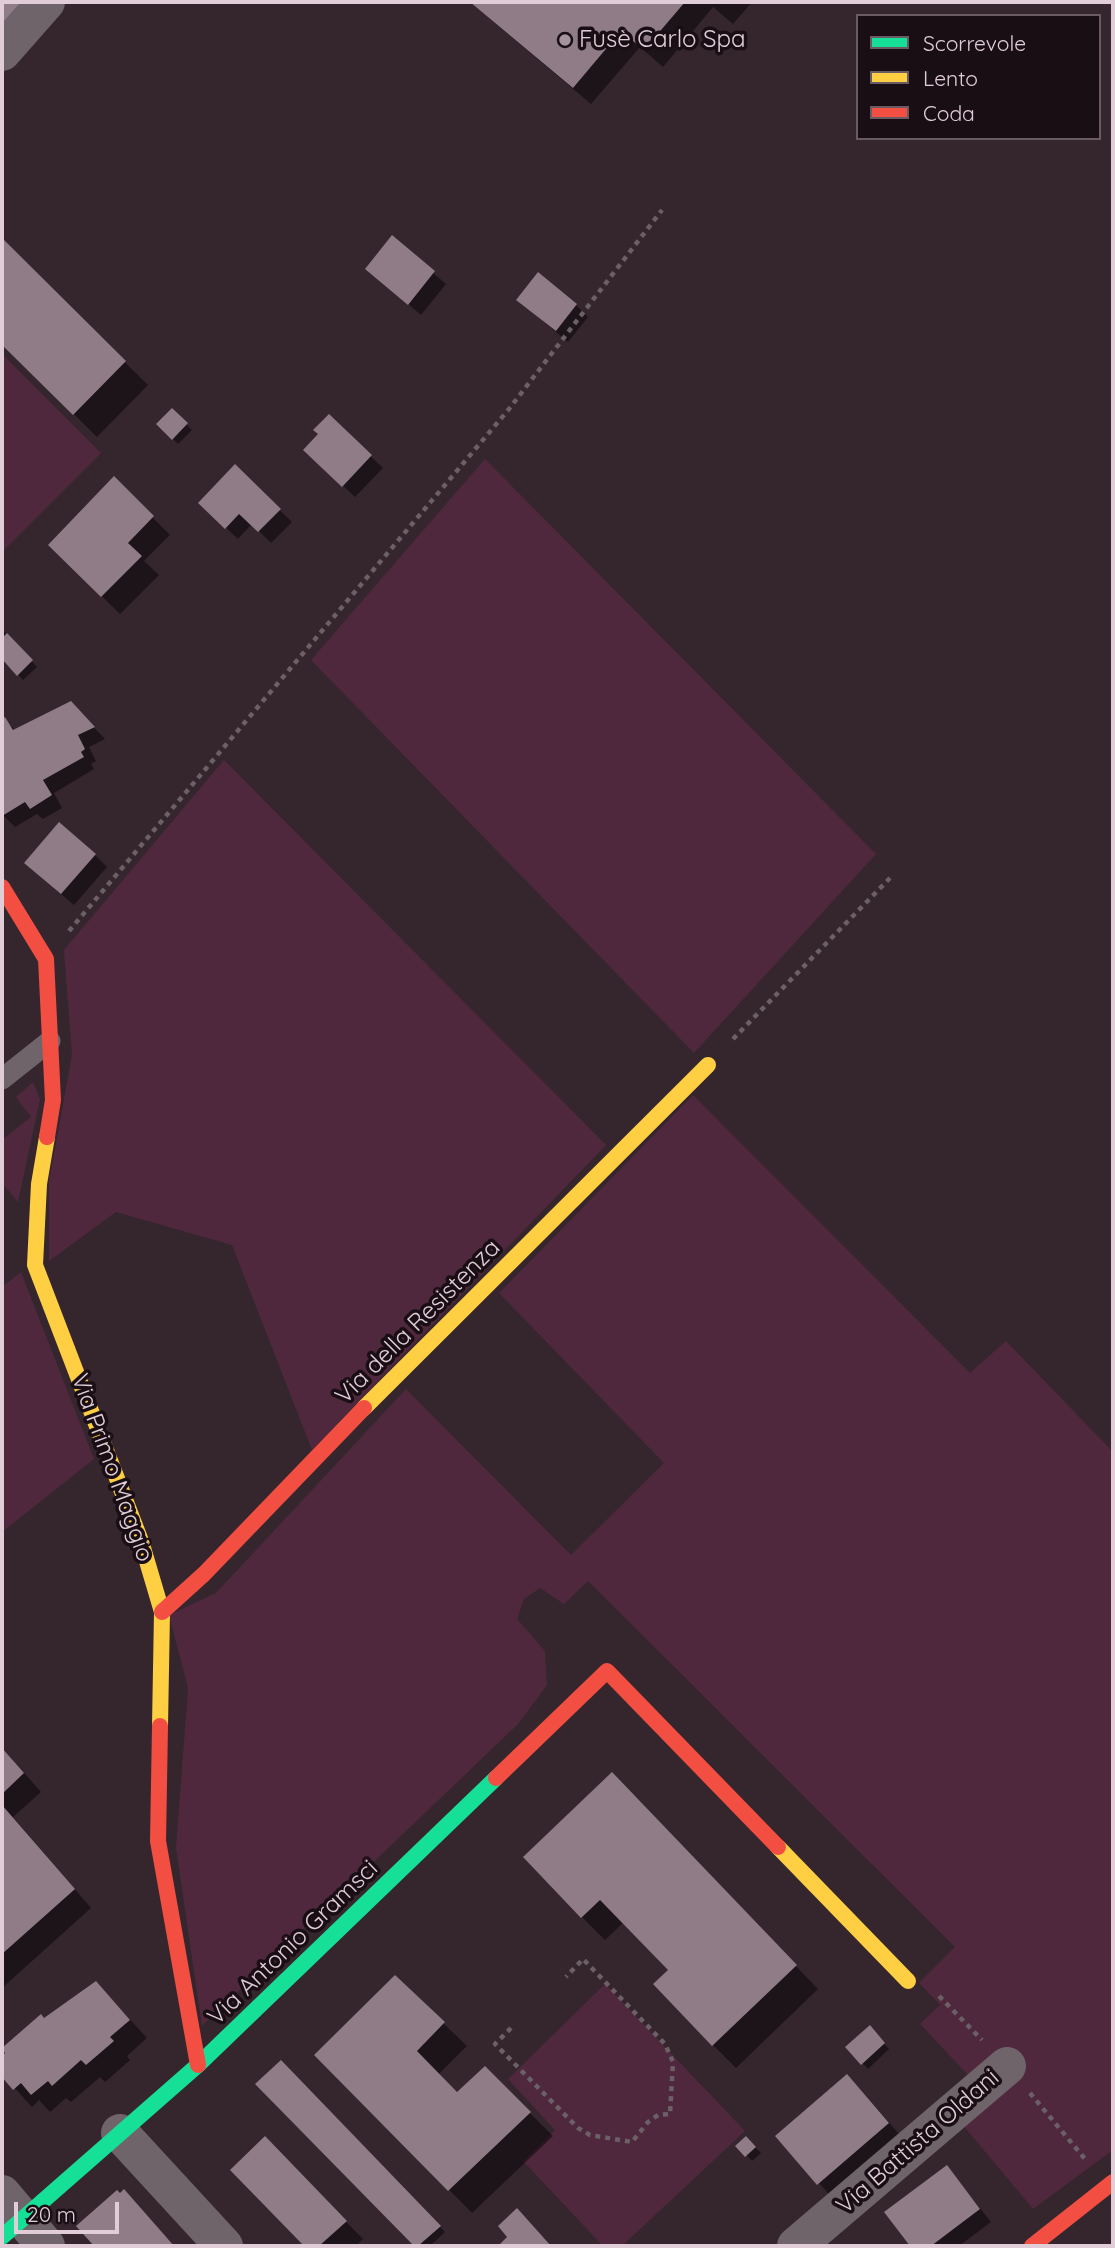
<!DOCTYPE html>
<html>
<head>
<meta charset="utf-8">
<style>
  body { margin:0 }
  #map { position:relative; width:1115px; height:2248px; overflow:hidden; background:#35262e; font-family:Quicksand,sans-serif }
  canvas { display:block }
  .frame { position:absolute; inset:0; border:4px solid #e0cdd7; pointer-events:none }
  .legend { position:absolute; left:856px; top:14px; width:245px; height:126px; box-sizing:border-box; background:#1a0e15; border:2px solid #695a63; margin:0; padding:9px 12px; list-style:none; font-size:21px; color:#e0cdd7 }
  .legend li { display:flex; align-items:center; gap:14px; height:35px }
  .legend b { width:35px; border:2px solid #695a63 }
  .scale { position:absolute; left:14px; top:2202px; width:105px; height:32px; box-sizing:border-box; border:4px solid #e0cdd7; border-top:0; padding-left:9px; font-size:21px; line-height:24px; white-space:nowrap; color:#e0cdd7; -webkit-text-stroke:5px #1a0e15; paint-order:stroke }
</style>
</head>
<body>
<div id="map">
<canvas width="1115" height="2248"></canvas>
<div class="frame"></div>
<ul class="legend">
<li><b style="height:9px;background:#16e098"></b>Scorrevole</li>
<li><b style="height:9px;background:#ffcf43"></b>Lento</li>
<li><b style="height:9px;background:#f24e42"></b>Coda</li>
</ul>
<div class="scale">20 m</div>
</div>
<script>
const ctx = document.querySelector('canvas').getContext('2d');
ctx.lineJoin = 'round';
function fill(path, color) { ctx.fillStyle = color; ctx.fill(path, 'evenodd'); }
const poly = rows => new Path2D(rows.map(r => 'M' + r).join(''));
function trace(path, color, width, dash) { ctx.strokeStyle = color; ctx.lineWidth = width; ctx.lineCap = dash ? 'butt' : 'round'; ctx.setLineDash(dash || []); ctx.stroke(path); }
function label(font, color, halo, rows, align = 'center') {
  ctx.font = font + ' Quicksand,sans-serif'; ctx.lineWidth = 7; ctx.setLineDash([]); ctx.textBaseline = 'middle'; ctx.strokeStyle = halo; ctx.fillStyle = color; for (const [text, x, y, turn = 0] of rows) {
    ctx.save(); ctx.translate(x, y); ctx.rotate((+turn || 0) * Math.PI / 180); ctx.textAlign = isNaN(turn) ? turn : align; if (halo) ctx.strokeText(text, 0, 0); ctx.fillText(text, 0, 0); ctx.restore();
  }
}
fill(poly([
  [2,354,101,453,2,552],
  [485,459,876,854,694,1053,311,660],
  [224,760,606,1145,312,1450,232,1245,116,1212,49,1261,49,1181,72,1055,64,950],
  [33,1082,40,1099,18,1202,2,1183,2,1140,31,1117,16,1097],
  [693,1095,970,1373,1006,1341,1113,1452,1113,2150,1033,2209,957,2118,984,2092,920,2024,940,2005,919,1983,955,1947,588,1581,564,1604,540,1588,524,1599,517,1619,545,1651,547,1685,518,1724,202,2026,176,1848,188,1688,169,1615,216,1593,406,1389,571,1555,664,1463,499,1293],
  [21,1272,94,1459,2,1532,2,1287],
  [605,1984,745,2131,622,2246,603,2246,523,2161,555,2130,508,2079]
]), '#4f283e');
fill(poly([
  [470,2,752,2,733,24,713,7,663,67,640,47,591,104],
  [392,238,446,284,421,315,367,269],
  [2,241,148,385,97,437,2,343],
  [518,300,576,305,588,317,568,342],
  [172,410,192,430,178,444,158,424],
  [329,417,383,468,355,497,305,450,320,434],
  [235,467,292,522,271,543,252,524,238,539,200,503],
  [114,479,170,535,144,561,159,575,120,614,50,545],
  [2,629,37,667,23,680,2,657],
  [82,715,105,739,89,747,96,761,91,764,94,769,54,793,62,808,43,819,37,814,15,827,2,814,2,721,5,720,16,731],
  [95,855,107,867,74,905,39,875],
  [2,1748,41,1792,13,1817,91,1908,2,1988],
  [634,1798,818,1989,736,2068,713,2045,670,1970,624,1922,605,1940,582,1917],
  [395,1977,467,2046,438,2075,457,2094,485,2068,553,2136,472,2213,316,2055],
  [96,1983,147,2038,127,2056,130,2060,105,2082,100,2077,71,2102,66,2098,50,2112,39,2100,32,2107,2,2074,2,2058,44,2020],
  [870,2028,889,2049,868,2069,848,2047],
  [281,2062,445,2232,430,2246,416,2246,257,2084],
  [864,2094,906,2142,836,2202,777,2136],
  [746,2138,761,2153,752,2161,738,2146],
  [265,2139,363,2239,356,2246,307,2246,233,2170],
  [947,2167,991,2222,959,2246,912,2246,887,2212]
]), '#0007');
fill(poly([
  [2,2,28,2,2,32],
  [470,2,685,2,644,50,621,31,573,88],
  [392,235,435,271,408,305,365,269],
  [2,238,126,361,73,415,2,345],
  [538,272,577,304,556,331,516,300],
  [172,408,188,423,172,440,156,424],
  [329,414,372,455,342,487,303,450,318,434,313,430],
  [235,464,281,509,258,532,239,514,225,529,198,503],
  [114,476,154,516,128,543,142,556,101,597,48,545],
  [7,633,33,660,17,676,2,659,2,638],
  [71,701,95,727,78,735,85,749,81,752,84,757,43,780,52,795,30,809,25,802,2,816,2,719,5,717,13,730],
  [59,822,96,854,61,894,24,863],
  [2,1748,24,1773,2,1794],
  [612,1772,797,1965,712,2046,653,1984,668,1970,600,1900,581,1918,523,1857],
  [2,1805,75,1889,2,1954],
  [395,1975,445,2022,417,2051,457,2092,485,2066,531,2112,448,2191,314,2055],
  [96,1981,130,2020,110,2037,114,2041,86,2065,81,2060,52,2086,48,2081,31,2095,21,2083,13,2090,2,2077,2,2056,5,2053,2,2048,41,2014,44,2018],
  [870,2025,885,2043,861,2065,845,2047],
  [281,2060,441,2226,418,2246,414,2246,255,2084],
  [847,2074,889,2123,817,2185,775,2136],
  [265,2136,347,2221,319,2246,304,2246,230,2170],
  [746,2136,756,2147,745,2157,735,2146],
  [947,2165,980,2209,931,2246,910,2246,884,2212],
  [124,2189,174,2246,94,2246,76,2226,117,2190,120,2193],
  [517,2208,551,2246,498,2246,507,2237,498,2226]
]), '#907c87');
trace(poly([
  [69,931,509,409,662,210],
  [733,1039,890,878],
  [939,1996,982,2040],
  [511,2028,495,2044,578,2128,590,2135,632,2142,648,2122,658,2115,670,2114,673,2062,665,2044,583,1959,566,1977],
  [1030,2093,1085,2159]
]), '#6b6066', 4.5, [5, 5]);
trace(poly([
  [2,1079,50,1041]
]), '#6f646a', 21);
trace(poly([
  [2,52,46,2],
  [120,2133,224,2246],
  [2,2194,46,2246],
  [796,2246,1007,2066]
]), '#6f646a', 38);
trace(poly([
  [2,2237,198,2065,496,1778]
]), '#16e098', 16);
trace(poly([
  [47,1137,39,1184,35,1265,141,1541,162,1612,160,1726],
  [364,1408,708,1065],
  [778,1847,908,1981]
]), '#ffcf43', 16);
trace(poly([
  [2,887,46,959,53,1100,47,1137],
  [162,1612,204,1574,364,1408],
  [160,1726,158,1841,198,2065],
  [496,1778,607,1671,778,1847],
  [1032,2246,1113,2182]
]), '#f24e42', 16);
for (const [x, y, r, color] of [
  [565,40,7,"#a4939c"]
]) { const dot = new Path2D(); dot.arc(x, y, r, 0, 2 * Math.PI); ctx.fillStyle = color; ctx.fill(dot); trace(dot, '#1a0e15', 2.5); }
label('24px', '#e0cdd7', '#1a0e15', [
  ["Fusè Carlo Spa",579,40]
], 'left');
label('24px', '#e0cdd7', '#1a0e15', [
  ["Via della Resistenza",418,1322,-45],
  ["Via Primo Maggio",112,1468,70],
  ["Via Antonio Gramsci",293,1943,-44],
  ["Via Battista Oldani",918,2142,-41]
]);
</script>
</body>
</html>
